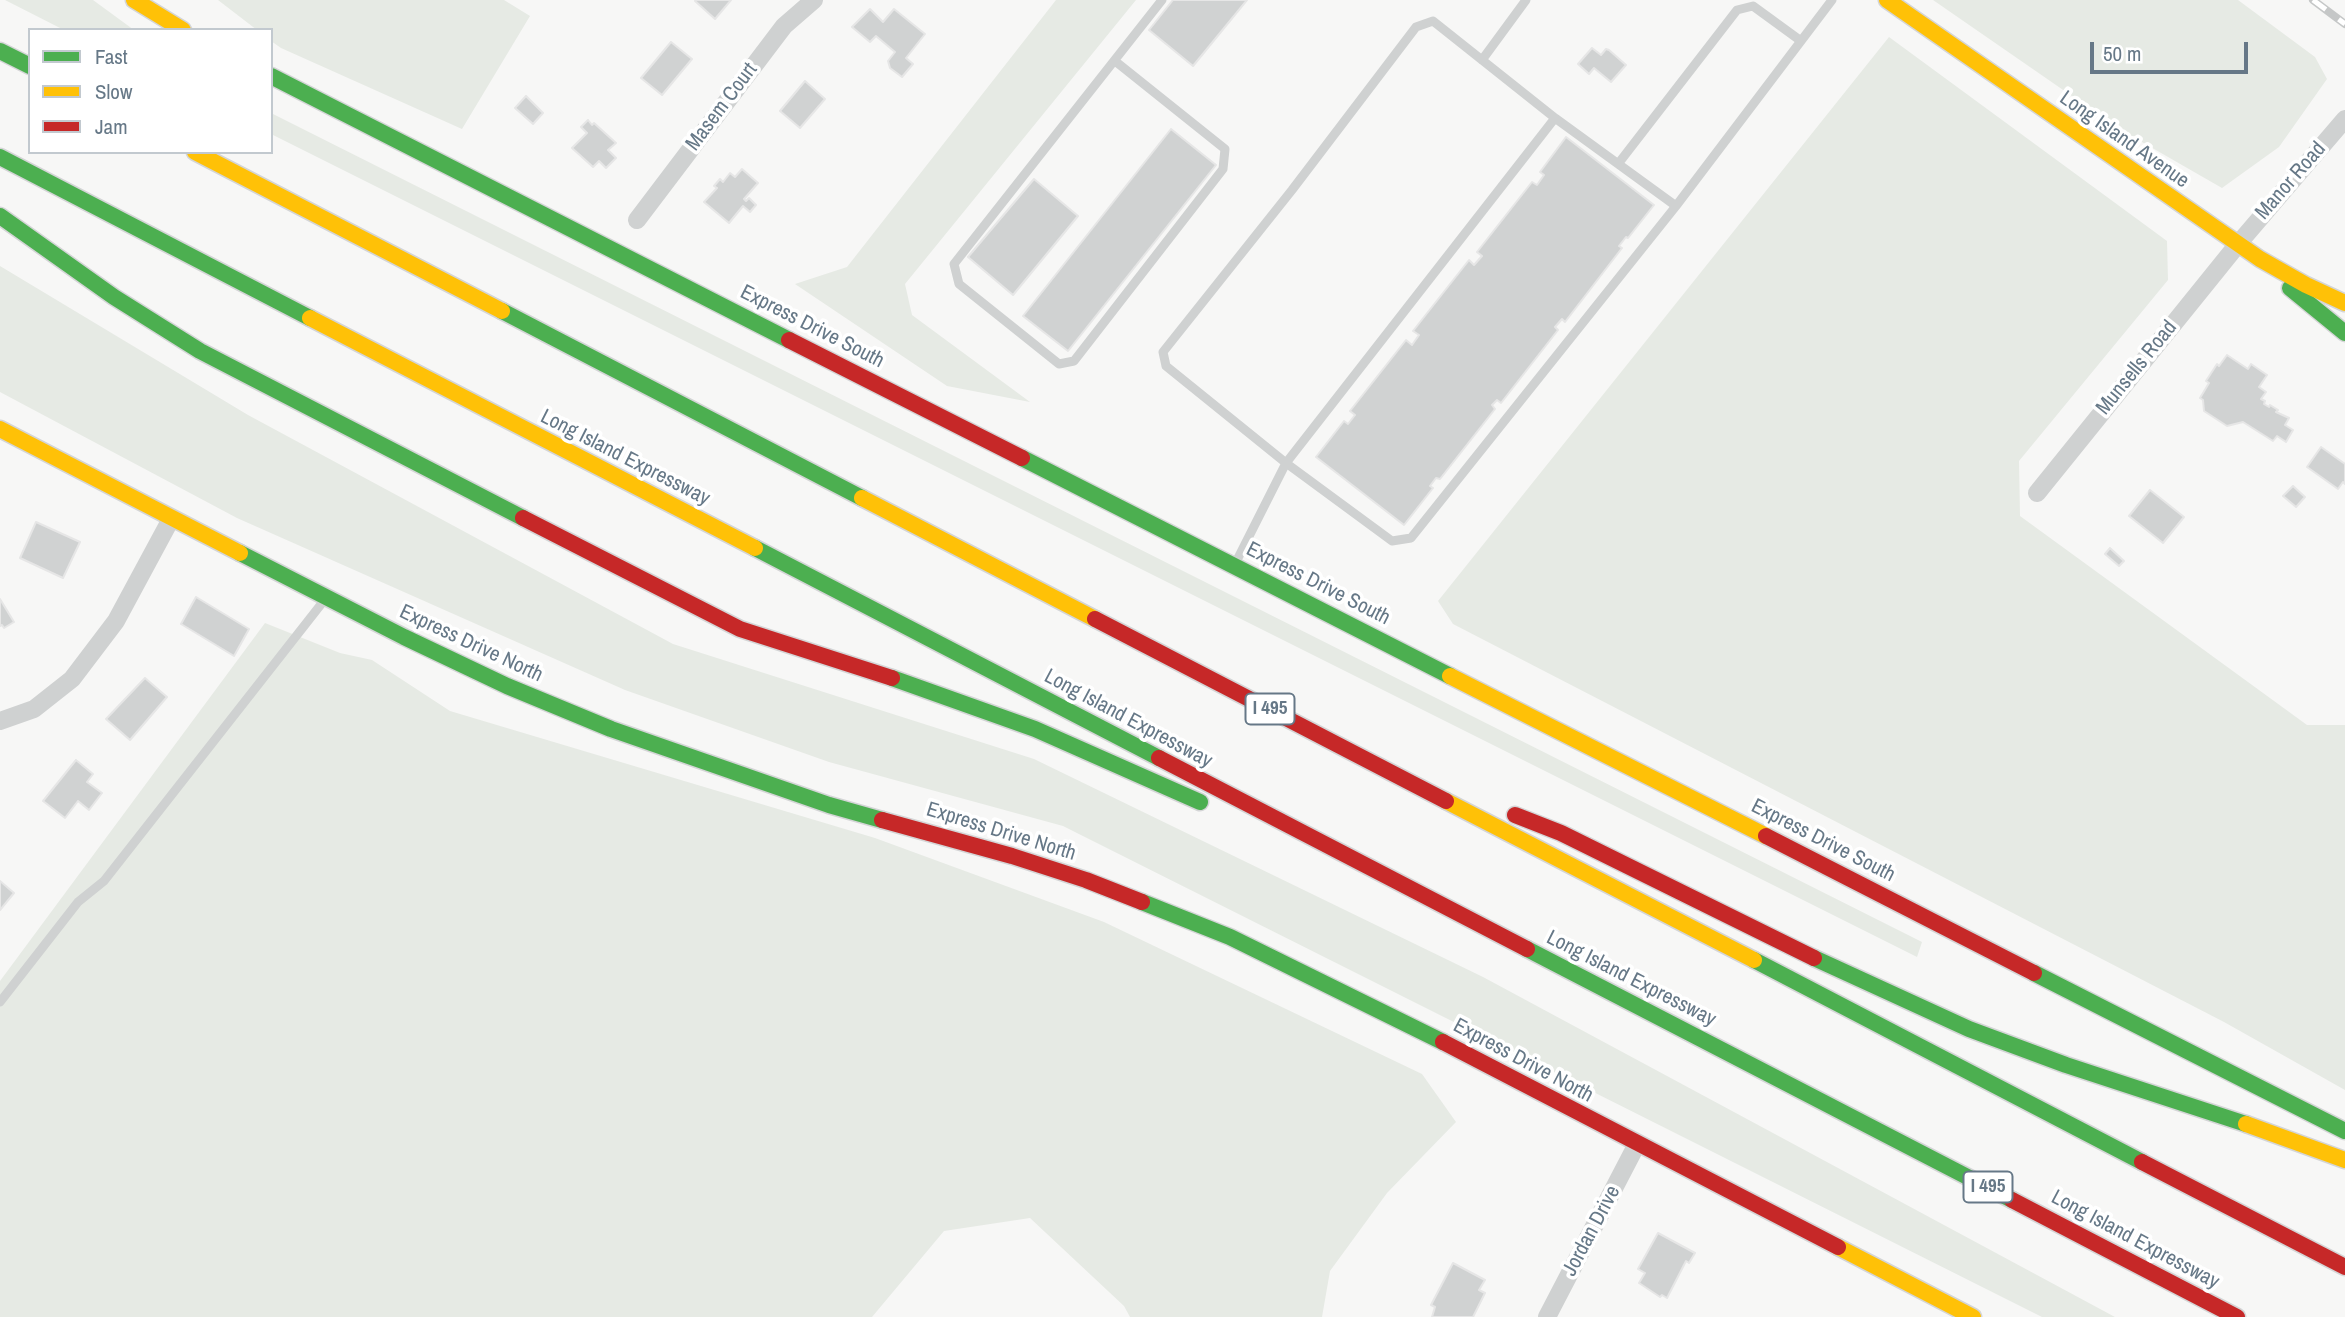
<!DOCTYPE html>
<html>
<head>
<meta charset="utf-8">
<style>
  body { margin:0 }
  #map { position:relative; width:2345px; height:1317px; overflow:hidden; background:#f7f7f6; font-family:"Archivo Narrow",sans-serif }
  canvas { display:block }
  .legend { position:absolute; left:28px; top:28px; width:245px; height:126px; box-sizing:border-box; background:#fff; border:2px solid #c2c9cf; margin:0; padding:9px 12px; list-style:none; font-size:21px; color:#667887 }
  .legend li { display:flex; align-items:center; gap:14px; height:35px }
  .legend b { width:35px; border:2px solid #c2c9cf }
  .scale { position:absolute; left:2090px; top:42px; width:158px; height:32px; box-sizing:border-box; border:4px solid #667887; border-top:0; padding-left:9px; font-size:21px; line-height:24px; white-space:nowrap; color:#667887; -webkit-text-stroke:5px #fff; paint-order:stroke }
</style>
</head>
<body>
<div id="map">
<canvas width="2345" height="1317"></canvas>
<ul class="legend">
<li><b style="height:9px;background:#4caf50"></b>Fast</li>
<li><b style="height:9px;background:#ffc107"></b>Slow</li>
<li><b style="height:9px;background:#c62828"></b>Jam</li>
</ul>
<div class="scale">50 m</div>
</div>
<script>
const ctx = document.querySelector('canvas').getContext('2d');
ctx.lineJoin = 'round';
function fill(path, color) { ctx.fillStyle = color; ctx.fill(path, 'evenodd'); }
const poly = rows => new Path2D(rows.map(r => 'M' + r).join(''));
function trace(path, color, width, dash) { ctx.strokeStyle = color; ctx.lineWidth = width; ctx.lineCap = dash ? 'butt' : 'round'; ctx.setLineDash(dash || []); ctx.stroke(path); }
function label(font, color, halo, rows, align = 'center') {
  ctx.font = font + ' "Archivo Narrow",sans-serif'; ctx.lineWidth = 7; ctx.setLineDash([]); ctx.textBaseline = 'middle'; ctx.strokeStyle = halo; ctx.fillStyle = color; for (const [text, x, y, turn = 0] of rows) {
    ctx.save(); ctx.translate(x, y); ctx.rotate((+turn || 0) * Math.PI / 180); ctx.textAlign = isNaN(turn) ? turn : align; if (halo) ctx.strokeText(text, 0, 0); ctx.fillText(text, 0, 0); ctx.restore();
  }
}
fill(poly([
  [5,0,93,0,134,30,64,30],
  [218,0,504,0,530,16,462,129,281,48,271,41,271,30,257,30],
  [1056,0,1136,0,905,284,912,315,1030,402,947,386,795,284,847,267],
  [1933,0,2238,0,2315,57,2327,79,2279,147,2222,188,2121,130],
  [1889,37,2167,241,2168,280,2019,461,2020,516,2307,725,2345,725,2345,1090,2224,1022,1453,624,1438,601],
  [271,113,1922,942,1917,957,271,134],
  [0,266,248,415,673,644,1034,759,1483,977,2115,1317,2042,1317,1063,826,829,762,625,690,237,518,0,392],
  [265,623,340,653,372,660,450,711,875,838,1104,922,1422,1074,1456,1122,1387,1193,1330,1271,1322,1317,1130,1317,1124,1306,1030,1218,944,1231,872,1317,0,1317,0,981]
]), '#e6eae4');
const building = poly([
  [697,0,731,0,715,19,695,1,697,0],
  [1173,0,1247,0,1193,66,1149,30,1173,0],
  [870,9,883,22,894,9,925,34,906,58,913,64,902,77,890,68,888,61,895,52,876,36,870,42,852,27,870,9],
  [671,42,692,59,662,95,641,78,671,42],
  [1592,48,1601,55,1606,49,1609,50,1626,65,1611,82,1594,68,1589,74,1578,64,1592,48],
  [805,81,825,99,800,128,780,111,805,81],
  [526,96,543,113,533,124,515,108,526,96],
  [588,120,592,125,594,123,616,143,608,150,616,158,606,168,599,161,593,167,572,148,587,133,581,127,588,120],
  [1171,129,1216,165,1068,351,1023,316,1171,129],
  [1566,137,1654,205,1628,238,1626,237,1619,246,1622,248,1565,322,1562,319,1555,327,1558,330,1501,403,1497,400,1492,405,1495,409,1440,479,1436,478,1430,486,1433,488,1404,525,1316,457,1344,421,1348,424,1355,415,1350,411,1406,340,1412,345,1419,335,1413,331,1469,260,1474,265,1482,256,1477,252,1532,182,1537,185,1544,175,1540,172,1566,137],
  [742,169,758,183,744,199,746,201,749,198,756,205,750,212,743,206,729,223,704,202,717,188,714,186,720,179,723,182,730,173,735,177,742,169],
  [1034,179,1078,216,1013,295,968,257,1034,179],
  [2227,355,2248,369,2251,364,2267,375,2259,387,2266,392,2261,399,2265,401,2264,404,2269,407,2270,405,2278,410,2276,412,2289,418,2285,425,2293,430,2286,442,2277,436,2273,441,2243,422,2227,426,2204,411,2203,400,2200,398,2209,383,2206,381,2217,364,2219,366,2227,355],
  [2321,447,2345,464,2345,484,2343,482,2338,489,2307,467,2321,447],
  [2293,486,2305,497,2296,507,2283,496,2293,486],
  [2150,490,2184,517,2163,543,2129,516,2150,490],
  [36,522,80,542,63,578,20,558,36,522],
  [2110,548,2124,561,2119,566,2105,554,2110,548],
  [196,597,249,629,234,656,181,624,196,597],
  [0,599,14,622,4,628,2,625,0,626,0,599],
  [145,678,167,697,130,740,106,719,145,678],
  [76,760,93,774,87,782,102,793,89,810,78,801,65,818,43,801,76,760],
  [0,881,14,893,0,910,0,881],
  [1658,1233,1695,1253,1689,1263,1686,1261,1667,1298,1662,1295,1660,1297,1639,1283,1645,1273,1638,1269,1658,1233],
  [1453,1263,1485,1280,1479,1290,1485,1293,1473,1317,1432,1317,1435,1307,1431,1305,1453,1263]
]);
fill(building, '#d0d2d2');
trace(building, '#e6e6e6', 2);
const fast = poly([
  [0,51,30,66],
  [271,76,789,340],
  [0,157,310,318],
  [0,216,114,297,200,351,523,518],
  [2290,288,2345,333],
  [502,311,862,498],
  [1022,458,1450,676],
  [755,548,1159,758],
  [240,553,404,637,507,686,611,729,829,805,882,820],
  [892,678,1035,729,1200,802],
  [1142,902,1230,937,1443,1042],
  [1527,949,2012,1200],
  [1814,958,1969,1029,2066,1065,2246,1124],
  [1754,960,2142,1162],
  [2034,973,2345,1131]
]);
const slow = poly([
  [134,0,183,30],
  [1887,0,2260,259,2306,285,2345,303],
  [195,152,502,311],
  [310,318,755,548],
  [0,429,240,553],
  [862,498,1095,619],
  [1450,676,1766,836],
  [1446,801,1754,960],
  [2246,1124,2345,1160],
  [1838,1247,1973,1317]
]);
const jam = poly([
  [789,340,1022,458],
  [523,518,740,629,892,678],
  [1095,619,1446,801],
  [1159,758,1527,949],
  [1515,815,1561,833,1814,958],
  [882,820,1012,856,1086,880,1142,902],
  [1766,836,2034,973],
  [1443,1042,1838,1247],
  [2142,1162,2345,1267],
  [2012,1200,2237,1317]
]);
trace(fast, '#d4d5d6', 19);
trace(slow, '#d4d5d6', 19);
trace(jam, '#d4d5d6', 19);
trace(poly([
  [1482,60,1526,0],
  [1115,61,1225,149,1223,169,1074,361,1059,364,959,284,954,264,1162,0],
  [1618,164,1737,10,1753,6,1801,41],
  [1676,206,1832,0],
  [1235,564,1286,463,1555,118,1433,21,1416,27,1292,190,1163,352,1166,366,1286,463,1392,541,1411,538,1676,206,1555,118],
  [0,1002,78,902,104,881,326,598]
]), '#cfd1d1', 9);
trace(poly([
  [637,220,784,26,814,0],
  [2037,493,2238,244,2345,119],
  [0,721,34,709,72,679,116,621,171,519],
  [1547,1317,1637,1144]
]), '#cfd1d1', 18);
trace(fast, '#4caf50', 16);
trace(slow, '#ffc107', 16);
trace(jam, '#c62828', 16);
const rail = poly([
  [2313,0,2345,24]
]);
trace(rail, '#c5c7c7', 8);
trace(rail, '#fff', 5, [16]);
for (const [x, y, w] of [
  [1270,709,49],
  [1988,1187,49]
]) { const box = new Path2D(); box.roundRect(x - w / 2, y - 15.5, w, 31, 5); ctx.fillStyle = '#fff'; ctx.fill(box); trace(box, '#667887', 2); }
label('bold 19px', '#667887', null, [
  ["I 495",1270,709],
  ["I 495",1988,1187]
]);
label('21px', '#667887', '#fff', [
  ["Masem Court",722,107,-53],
  ["Long Island Avenue",2124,140,35],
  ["Manor Road",2291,181,-49],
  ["Express Drive South",812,327,27],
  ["Munsells Road",2137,368,-51],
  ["Long Island Expressway",625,458,27],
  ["Express Drive South",1318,584,27],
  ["Express Drive North",471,644,25],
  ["Long Island Expressway",1128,719,28],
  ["Express Drive North",1001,832,17],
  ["Express Drive South",1823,841,27],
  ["Long Island Expressway",1631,979,27],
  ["Express Drive North",1523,1061,28],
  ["Jordan Drive",1592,1231,-62],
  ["Long Island Expressway",2135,1240,28]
]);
</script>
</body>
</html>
